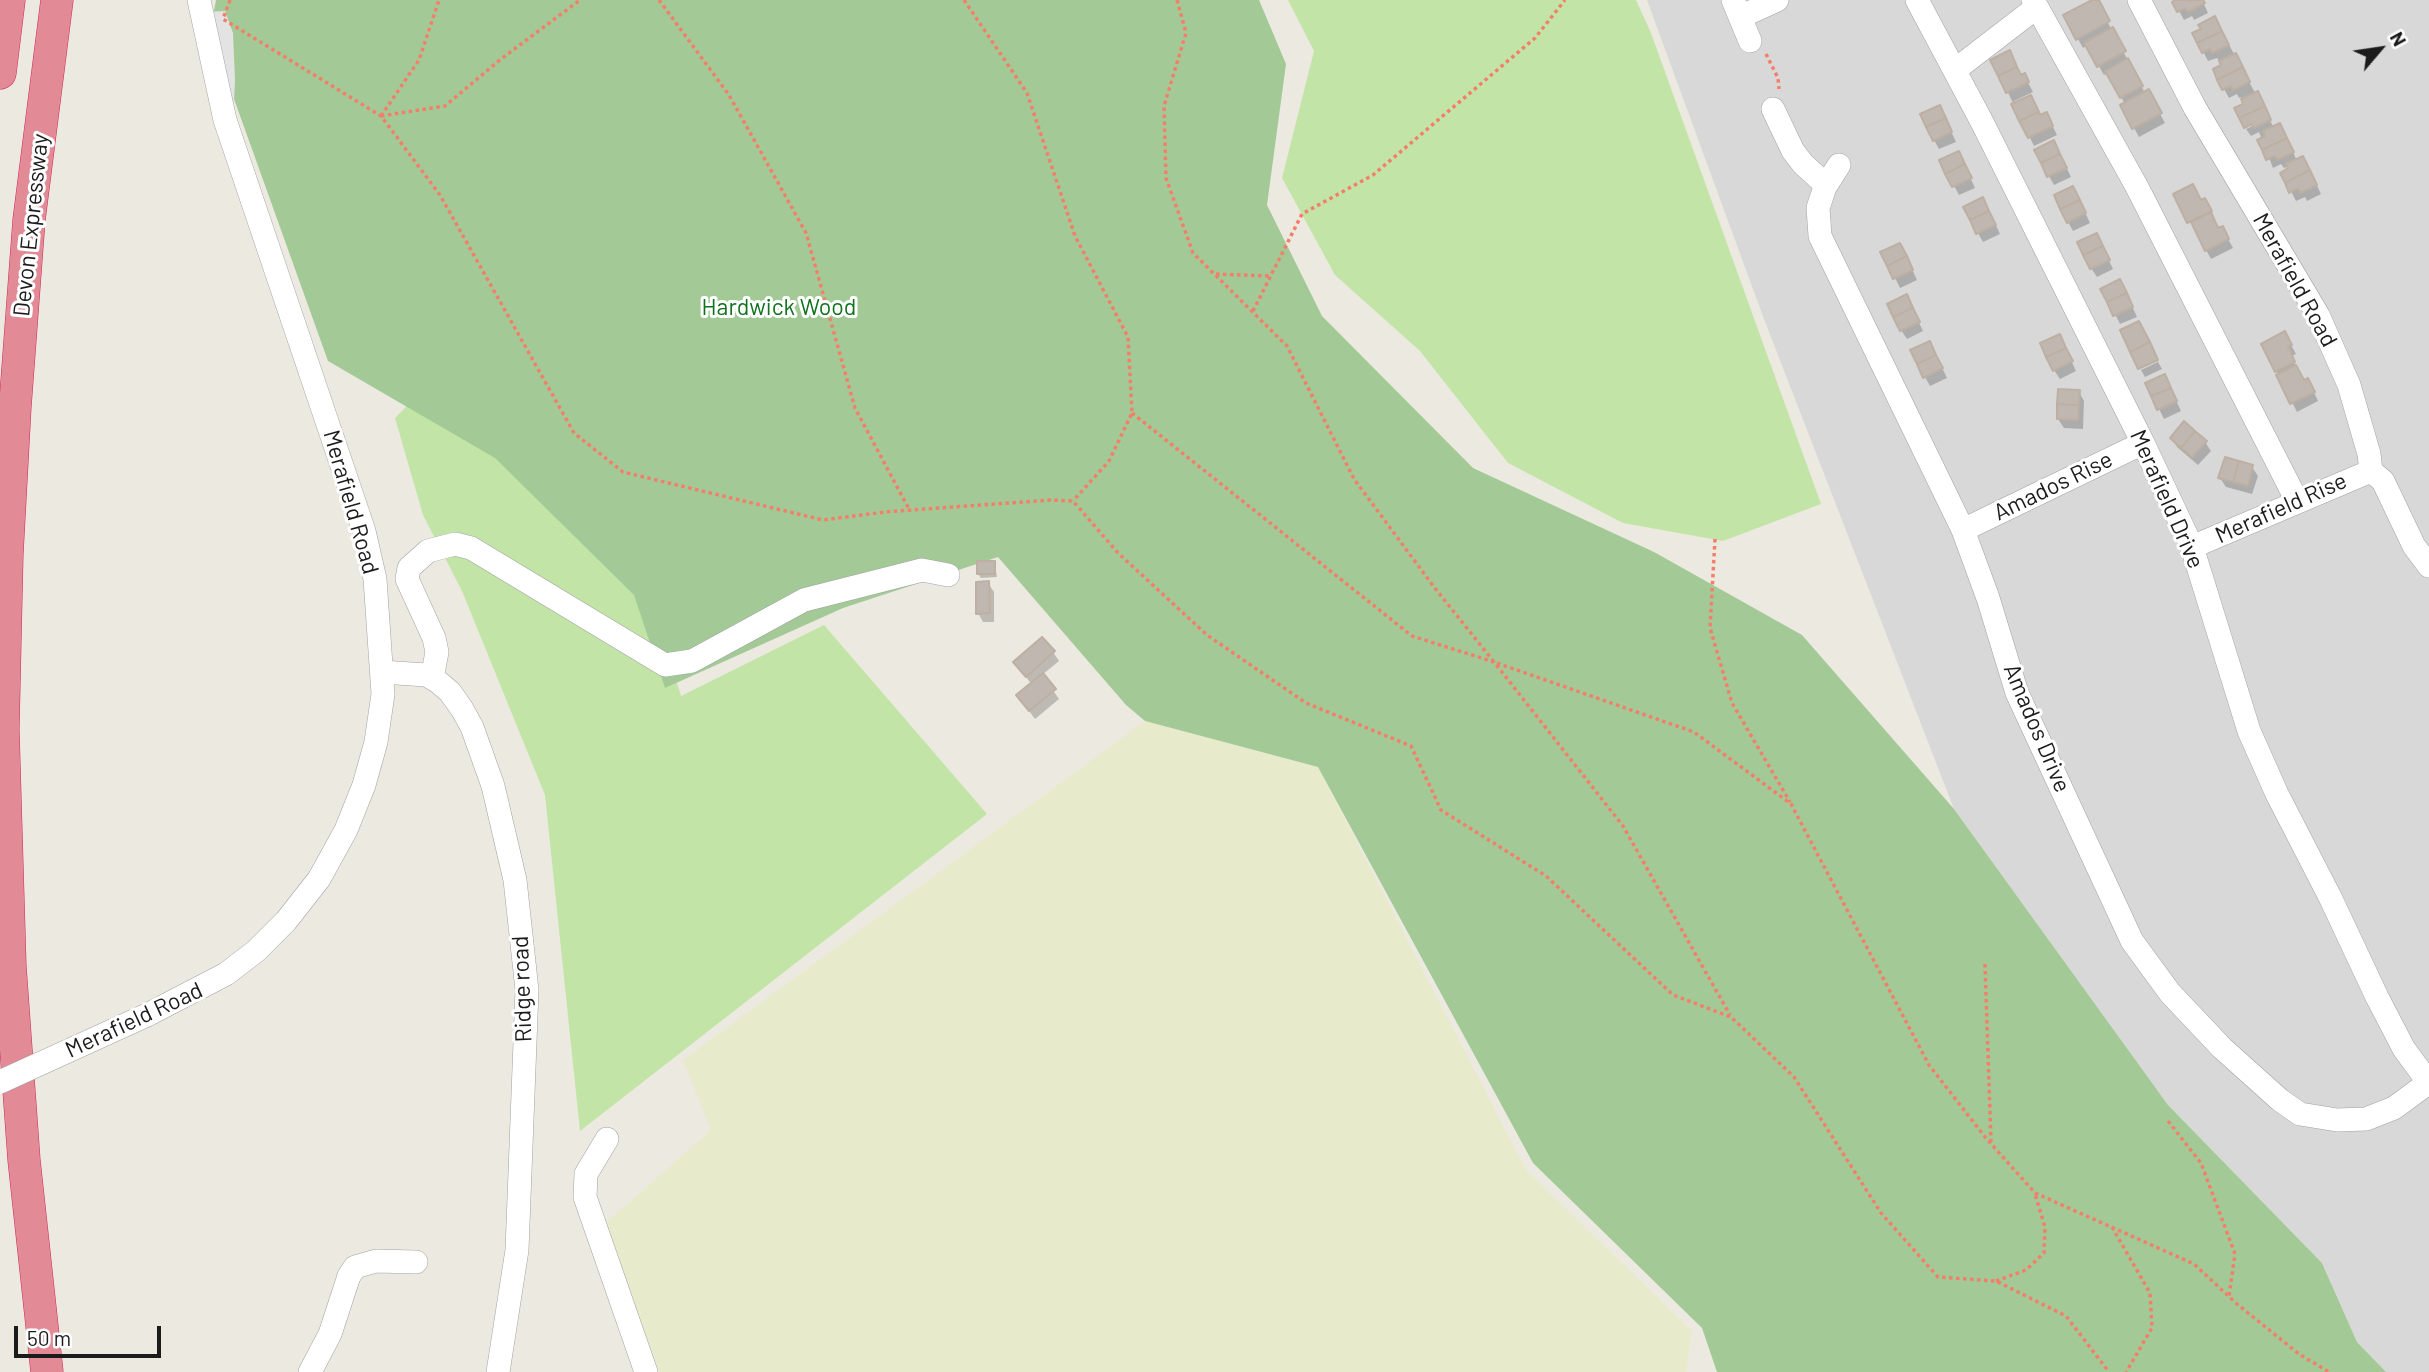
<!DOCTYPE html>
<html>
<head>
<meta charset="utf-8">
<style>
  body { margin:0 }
  #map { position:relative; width:2429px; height:1372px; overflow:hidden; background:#ece9e0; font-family:Barlow,sans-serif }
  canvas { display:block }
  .north { position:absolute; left:2345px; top:14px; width:70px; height:70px; -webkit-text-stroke:5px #fff; paint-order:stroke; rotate:61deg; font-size:19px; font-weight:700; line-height:28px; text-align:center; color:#1b1b1b }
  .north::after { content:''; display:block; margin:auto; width:24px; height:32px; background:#1b1b1b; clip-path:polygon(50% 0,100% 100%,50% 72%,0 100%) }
  .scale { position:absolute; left:14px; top:1326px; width:147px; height:32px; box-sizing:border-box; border:4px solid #1b1b1b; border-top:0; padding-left:9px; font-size:21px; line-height:24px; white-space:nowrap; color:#1b1b1b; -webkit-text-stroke:5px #fff; paint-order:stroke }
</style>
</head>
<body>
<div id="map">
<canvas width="2429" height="1372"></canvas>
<div class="north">N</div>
<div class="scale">50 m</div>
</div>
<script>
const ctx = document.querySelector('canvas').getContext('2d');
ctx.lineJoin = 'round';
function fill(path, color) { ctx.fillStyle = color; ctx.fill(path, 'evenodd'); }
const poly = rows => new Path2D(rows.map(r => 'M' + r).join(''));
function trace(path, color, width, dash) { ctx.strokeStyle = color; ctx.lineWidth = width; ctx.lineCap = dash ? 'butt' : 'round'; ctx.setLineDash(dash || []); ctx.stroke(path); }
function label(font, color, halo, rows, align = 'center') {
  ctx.font = font + ' Barlow,sans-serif'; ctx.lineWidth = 6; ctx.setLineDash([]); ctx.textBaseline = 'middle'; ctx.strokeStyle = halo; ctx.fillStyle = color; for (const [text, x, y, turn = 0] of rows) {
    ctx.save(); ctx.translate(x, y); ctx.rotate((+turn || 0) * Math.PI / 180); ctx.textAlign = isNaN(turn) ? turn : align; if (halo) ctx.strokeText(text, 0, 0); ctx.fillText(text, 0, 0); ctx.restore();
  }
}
fill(poly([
  [1647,0,2429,0,2429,1372,2386,1372,2357,1342,2322,1263,2168,1105,1954,809,1764,319]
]), '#d9d8d8');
fill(poly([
  [1145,721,1318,767,1526,1170,1692,1331,1686,1372,659,1372,606,1223,711,1130,683,1060]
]), '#e7ebcb');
fill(poly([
  [1288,0,1636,0,1651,33,1821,504,1723,541,1623,523,1508,463,1420,351,1335,275,1282,178,1314,51],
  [426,387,646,582,681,696,824,625,987,814,580,1131,545,795,462,591,423,515,395,418]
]), '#c2e5a7');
fill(poly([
  [216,0,1259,0,1286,64,1267,205,1322,316,1473,468,1654,552,1802,635,1954,809,2168,1105,2322,1263,2357,1342,2386,1372,1717,1372,1702,1328,1533,1163,1318,767,1145,721,1126,705,998,557,843,608,665,688,634,595,495,458,328,361,210,32]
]), '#a3ca96');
fill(poly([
  [225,11,233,33,235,80,233,125,206,12]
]), '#e3e3e3');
fill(poly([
  [2096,0,2145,93,2148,92,2165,123,2139,137,2122,106,2125,104,2108,73,2104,75,2087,45,2083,48,2065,15],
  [2173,0,2202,0,2208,13,2194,20,2192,16,2184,20],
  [2220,28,2274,128,2285,134,2297,161,2308,167,2321,194,2307,201,2305,197,2296,201,2282,173,2291,169,2289,166,2284,168,2281,164,2273,168,2259,132,2251,136,2246,129,2261,122,2245,104,2241,97,2239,98,2237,94,2229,98,2224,89,2223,66,2217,58,2208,61,2194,34],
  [1992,60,2021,77,2024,75,2033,92,2014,101,2016,104,2051,123,2057,135,2034,146],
  [1944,116,1956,142,1939,149,1934,140],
  [2059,152,2071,177,2054,185,2049,176],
  [1941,161,1963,162,1975,188,1959,195],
  [2176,195,2201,202,2210,209,2219,230,2227,237,2233,248,2211,259],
  [2078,197,2090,223,2073,231,2068,222],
  [1988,209,2000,234,1983,242,1978,233],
  [2101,244,2113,269,2097,277,2091,268],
  [1883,253,1905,254,1917,280,1900,288],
  [2103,290,2125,291,2137,317,2120,324],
  [1911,306,1923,331,1907,339,1901,330],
  [2285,334,2296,354,2291,356,2304,383,2313,390,2318,401,2297,412,2263,344],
  [2064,345,2076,371,2060,379,2054,370],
  [1935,353,1947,378,1930,386,1925,377],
  [2158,362,2162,369,2145,377,2141,370],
  [2147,384,2169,385,2181,411,2164,419],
  [2079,392,2084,401,2083,429,2064,428,2058,419],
  [2172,438,2205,442,2211,451,2198,465,2177,447],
  [2252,467,2258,476,2252,494,2226,487,2220,478],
  [994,562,997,577,981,578,978,574],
  [988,583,994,592,994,622,983,622,978,613],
  [1053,652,1059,661,1042,675,1059,699,1035,719,1018,696,1032,685,1016,663]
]), '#0003');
const building = poly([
  [2092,0,2099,0,2110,21,2076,40,2063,15,2092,0],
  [2175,0,2203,0,2205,3,2188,12,2185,8,2177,12,2172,2,2175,0],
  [2215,16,2222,31,2197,43,2192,33,2201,29,2198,25,2215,16],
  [2113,27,2126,51,2097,67,2084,43,2113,27],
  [2222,31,2229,45,2212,53,2210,49,2202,53,2197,43,2222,31],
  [2010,50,2017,67,1998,76,1990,60,2010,50],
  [2236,53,2243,67,2217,80,2213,69,2221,65,2219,61,2236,53],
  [2128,58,2143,86,2120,98,2105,71,2128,58],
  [2017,67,2021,75,2025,73,2029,82,2006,93,1998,76,2017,67],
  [2243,67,2250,82,2233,90,2231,86,2222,90,2217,80,2243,67],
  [2149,89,2162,113,2132,129,2120,105,2149,89],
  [2258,91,2265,106,2239,118,2234,108,2243,104,2241,99,2258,91],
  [2031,95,2039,112,2019,121,2011,104,2031,95],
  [1940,105,1946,118,1926,127,1920,114,1940,105],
  [2265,106,2271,120,2254,128,2252,124,2244,128,2239,118,2265,106],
  [2039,112,2040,115,2047,112,2053,126,2028,138,2019,121,2039,112],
  [1946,118,1952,132,1933,141,1926,127,1946,118],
  [2280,123,2287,138,2262,150,2257,140,2265,136,2263,131,2280,123],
  [2287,138,2294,152,2277,160,2275,156,2266,160,2262,150,2287,138],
  [2054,140,2060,154,2041,163,2034,150,2054,140],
  [1959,151,1965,164,1945,174,1939,160,1959,151],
  [2060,154,2067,168,2047,177,2041,163,2060,154],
  [2303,156,2310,170,2285,183,2280,173,2288,168,2286,164,2303,156],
  [1965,164,1972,178,1952,187,1945,174,1965,164],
  [2310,170,2317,185,2300,193,2298,188,2289,193,2285,183,2310,170],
  [2193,184,2201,200,2205,198,2212,211,2187,223,2173,194,2193,184],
  [2073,186,2080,200,2060,209,2054,195,2073,186],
  [1983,197,1989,211,1970,220,1963,207,1983,197],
  [2080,200,2086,213,2067,223,2060,209,2080,200],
  [1989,211,1996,225,1976,234,1970,220,1989,211],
  [2211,212,2218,228,2223,226,2229,239,2205,251,2191,222,2211,212],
  [2097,233,2103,246,2083,255,2077,242,2097,233],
  [1900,243,1907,256,1887,266,1880,252,1900,243],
  [2103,246,2110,260,2090,269,2083,255,2103,246],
  [1907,256,1913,270,1893,279,1887,266,1907,256],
  [2120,279,2127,293,2107,302,2100,289,2120,279],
  [2127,293,2133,307,2113,316,2107,302,2127,293],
  [1907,294,1913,308,1893,317,1887,304,1907,294],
  [1913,308,1920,322,1900,331,1893,317,1913,308],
  [2139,321,2150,342,2130,352,2120,330,2139,321],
  [2285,331,2292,345,2288,346,2295,362,2275,372,2261,344,2285,331],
  [2060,334,2066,348,2046,357,2040,343,2060,334],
  [1930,341,1936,355,1917,364,1910,350,1930,341],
  [2150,342,2158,360,2138,369,2130,352,2150,342],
  [2066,348,2073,361,2053,371,2046,357,2066,348],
  [1936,355,1943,368,1923,378,1917,364,1936,355],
  [2296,365,2304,380,2308,378,2315,392,2290,404,2276,375,2296,365],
  [2165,374,2171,388,2151,396,2145,383,2165,374],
  [2171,388,2177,401,2157,410,2151,396,2171,388],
  [2058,389,2080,390,2079,405,2057,404,2058,389],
  [2057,404,2079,405,2078,420,2057,419,2057,404],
  [2184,421,2195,431,2181,448,2170,438,2184,421],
  [2195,431,2207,441,2192,457,2181,448,2195,431],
  [2225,457,2239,461,2233,482,2218,478,2225,457],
  [2239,461,2253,465,2248,486,2233,482,2239,461],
  [977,561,995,561,995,574,977,574,977,561],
  [989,581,990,613,976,614,976,582,989,581],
  [1042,637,1055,651,1026,677,1013,662,1042,637],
  [1043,673,1056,689,1029,711,1016,695,1043,673]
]);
fill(building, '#c0b8b0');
trace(building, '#bdb0a3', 2);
const minor = poly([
  [1733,0,1750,41],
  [1917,0,1982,122,2143,443,2192,547,2249,731,2277,794,2331,899,2377,997,2404,1049,2429,1083],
  [2033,0,2137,187,2297,501],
  [2139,0,2195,108,2318,315,2349,385,2369,454,2371,471,2383,481,2414,546,2429,566],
  [1740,17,1777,0],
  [1955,70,2037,7],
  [1773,109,1793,151,1803,164,1826,185],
  [1839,165,1825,187,1818,208,1820,236,1963,530,1988,598,2017,693,2132,941,2170,993,2222,1048,2280,1100,2300,1114,2337,1120,2366,1119,2394,1108,2428,1083],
  [1963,530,2143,443],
  [2192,547,2371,471],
  [382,672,426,675,437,681,450,692,462,709,472,727,493,786,515,880,527,990,517,1250,498,1372],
  [432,678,437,652,434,638,407,579,409,568,428,551,455,544,471,548,665,665,692,661,804,600,922,570,948,575],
  [147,1015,226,974,256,951,286,921,319,879,346,830,364,785,376,742,383,694,375,579,364,531,225,120,199,0],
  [607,1139,586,1174,585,1197,646,1372],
  [310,1372,330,1334,349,1276,355,1267,376,1261,416,1262]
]);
const highway = poly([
  [0,73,9,0],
  [47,1372,24,1160,10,966,3,729,7,554,15,407,29,220,57,0]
]);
trace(minor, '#a2a2a2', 24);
trace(highway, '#cd2a5a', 33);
trace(poly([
  [230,0,223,19,381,116,440,195,574,433,623,472,823,520,885,512,1050,500,1073,501,1118,553,1207,635,1306,703,1411,746,1441,810,1546,876,1673,995,1731,1017,1794,1077,1881,1213,1938,1277,1996,1281,2066,1316,2109,1372],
  [659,0,729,95,806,233,855,408,910,511],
  [964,0,1027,93,1075,236,1128,337,1132,413,1109,461,1073,501],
  [1177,0,1186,33,1164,106,1166,178,1193,253,1287,346,1354,479,1434,587,1494,662,1694,732,1791,804,1929,1065,1985,1137,2035,1193,2194,1264,2237,1304,2299,1354,2329,1372],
  [1766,54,1778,78,1779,89],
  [381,116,445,106,501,59,580,0],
  [381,116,419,60,439,0],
  [1216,274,1270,276],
  [1253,311,1302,214,1373,175,1535,38,1565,0],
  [1132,413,1412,636,1494,662,1623,826,1730,1015],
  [1715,539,1710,628,1732,703,1790,802],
  [1985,964,1991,1142],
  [2168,1121,2201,1163,2235,1254,2229,1296],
  [2112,1227,2150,1293,2152,1328,2126,1372],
  [1996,1281,2026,1270,2044,1253,2045,1227,2035,1194]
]), '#f37f6a', 3.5, [3.5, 3.5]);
trace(minor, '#fff', 23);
trace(highway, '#e28a96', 32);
const minorBridge = poly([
  [0,1082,147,1015]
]);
trace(minorBridge, '#a2a2a2', 24, []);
trace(minorBridge, '#fff', 23);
label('23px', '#1b1b1b', '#fff', [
  ["Devon Expressway",31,225,-84],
  ["Merafield Road",2295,280,61],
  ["Amados Rise",2053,486,-26],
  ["Merafield Drive",2167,499,66],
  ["Merafield Road",351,502,74],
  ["Merafield Rise",2281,508,-24],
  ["Amados Drive",2037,728,67],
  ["Ridge road",522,989,-92],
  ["Merafield Road",134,1020,-25]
]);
label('23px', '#0f721c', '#fff', [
  ["Hardwick Wood",779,307]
]);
</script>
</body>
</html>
